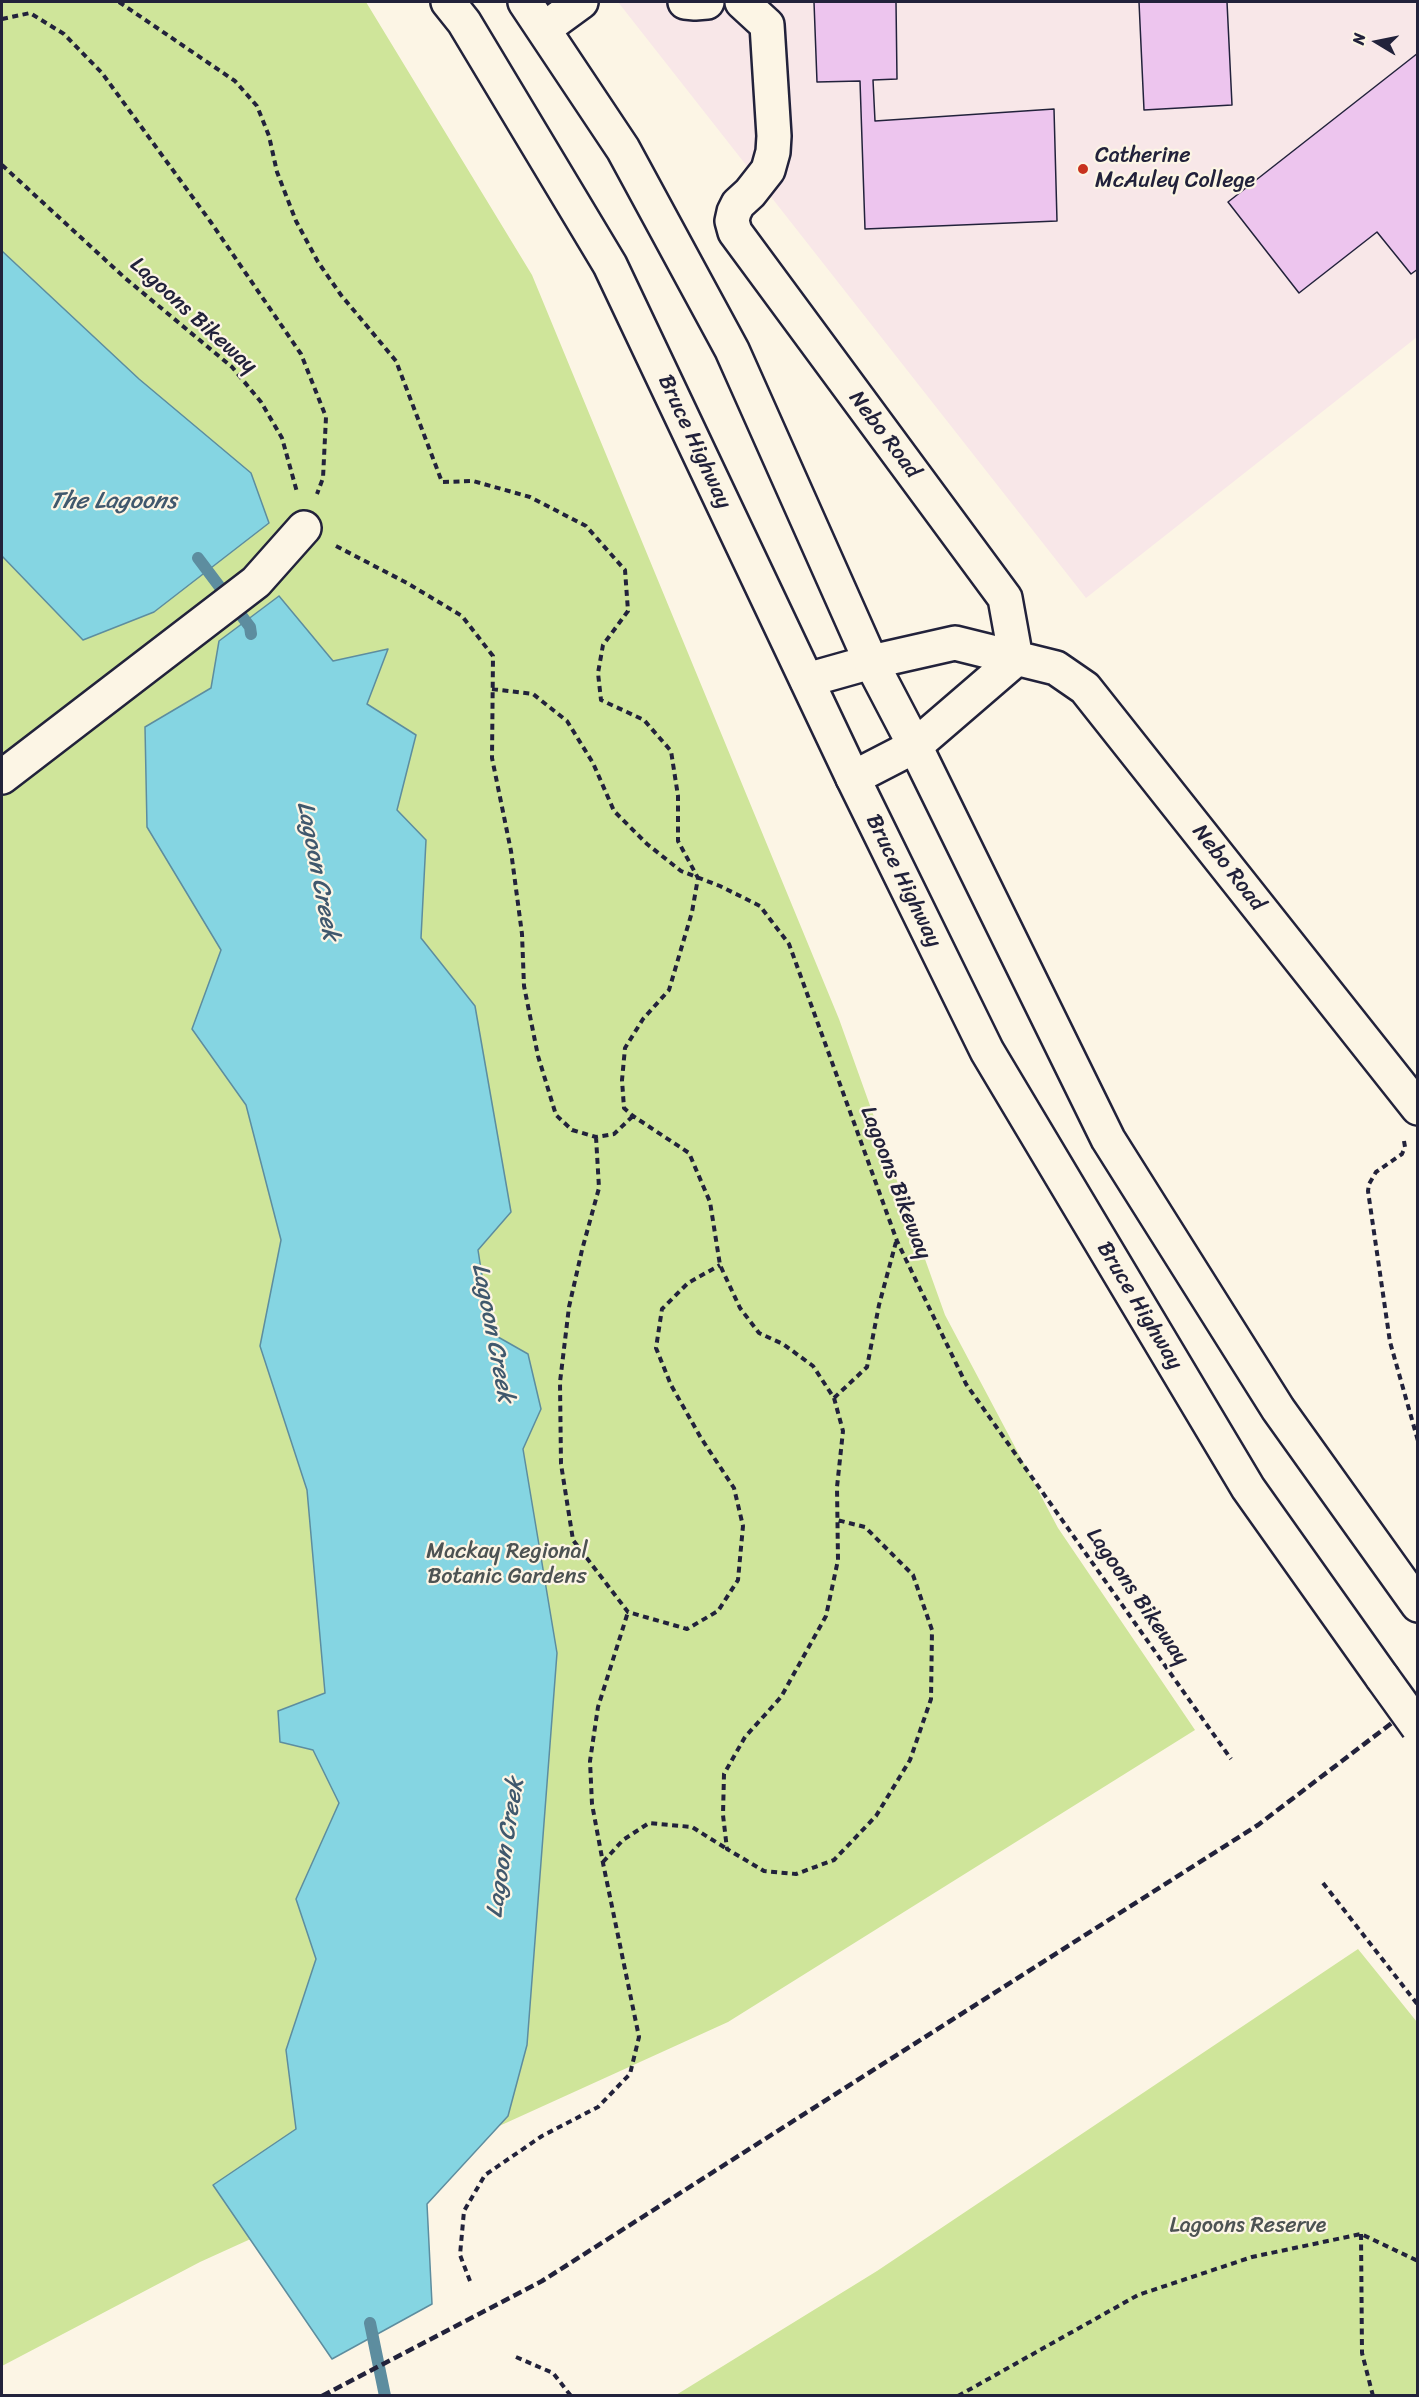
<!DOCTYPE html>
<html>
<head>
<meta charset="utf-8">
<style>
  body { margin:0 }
  #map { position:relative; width:1419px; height:2397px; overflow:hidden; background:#fcf5e5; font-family:Sriracha,sans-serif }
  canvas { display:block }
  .frame { position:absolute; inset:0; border:3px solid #22223b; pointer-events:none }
  .north { position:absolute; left:1347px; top:12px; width:60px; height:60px; -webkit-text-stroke:4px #fcf5e5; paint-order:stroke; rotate:280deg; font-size:16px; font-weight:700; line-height:24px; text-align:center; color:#22223b }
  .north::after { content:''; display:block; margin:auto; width:21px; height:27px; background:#22223b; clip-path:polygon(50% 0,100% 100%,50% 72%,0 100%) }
</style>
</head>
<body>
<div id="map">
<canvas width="1419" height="2397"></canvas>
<div class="frame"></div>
<div class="north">N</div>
</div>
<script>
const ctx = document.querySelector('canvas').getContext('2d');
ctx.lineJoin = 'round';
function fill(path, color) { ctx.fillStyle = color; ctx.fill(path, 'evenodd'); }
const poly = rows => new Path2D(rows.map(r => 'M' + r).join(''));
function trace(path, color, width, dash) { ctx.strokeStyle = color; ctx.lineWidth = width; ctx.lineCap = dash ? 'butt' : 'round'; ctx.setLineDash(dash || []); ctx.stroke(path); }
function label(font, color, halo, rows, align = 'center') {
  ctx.font = font + ' Sriracha,sans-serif'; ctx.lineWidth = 4.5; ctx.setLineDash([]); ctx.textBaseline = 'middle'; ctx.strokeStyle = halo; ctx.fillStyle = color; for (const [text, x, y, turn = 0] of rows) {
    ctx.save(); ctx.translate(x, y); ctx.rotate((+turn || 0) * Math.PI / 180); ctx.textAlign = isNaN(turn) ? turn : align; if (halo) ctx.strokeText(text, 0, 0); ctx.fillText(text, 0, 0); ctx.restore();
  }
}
fill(poly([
  [618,2,1417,2,1417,337,1086,598]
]), '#f8e7e8');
fill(poly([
  [2,2,366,2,532,275,839,1019,945,1315,1058,1528,1195,1730,728,2022,200,2262,2,2366],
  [1358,1949,1417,2022,1417,2395,676,2395,877,2271]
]), '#cfe59a');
const water = poly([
  [2,251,139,379,251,473,269,523,154,612,83,640,2,556,2,251],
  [279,596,333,661,388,649,367,704,416,735,397,810,426,840,421,938,475,1006,511,1212,478,1250,491,1333,528,1354,541,1409,523,1449,557,1653,527,2045,508,2116,427,2204,432,2304,332,2359,213,2185,296,2129,286,2050,316,1959,296,1899,339,1803,313,1750,280,1742,278,1711,325,1693,307,1490,260,1346,281,1240,246,1105,192,1029,221,950,147,827,145,727,211,688,219,641,279,596]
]);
fill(water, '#85d5e2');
trace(water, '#5d8d9f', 1.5);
trace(poly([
  [198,558,250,627,251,634],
  [370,2323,385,2396]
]), '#5d8d9f', 12);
const building = poly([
  [814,2,896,2,897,79,873,80,875,121,1054,109,1057,221,865,229,860,81,817,82,814,2],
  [1139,2,1227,2,1232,105,1144,110,1139,2],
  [1418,53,1418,269,1411,274,1377,232,1299,293,1228,202,1418,53]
]);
fill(building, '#edc5ee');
trace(building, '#22223b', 1.5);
const minor = poly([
  [685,2,695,3,707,2],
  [742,2,767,25,774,136,773,152,768,170,750,193,738,204,734,212,732,221,735,232,1005,598,1016,659],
  [544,29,581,2],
  [807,680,871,662,955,643,1056,668,1085,688,1418,1108],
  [2,777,256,582,304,528],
  [853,778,915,746,1016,659]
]);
const highway = poly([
  [448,2,464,22,610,265,853,778,987,1051,1248,1488,1382,1677],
  [525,2,623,149,732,350,871,662,915,746,1108,1139,1278,1409,1418,1605]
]);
trace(minor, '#22223b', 38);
trace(highway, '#22223b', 38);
trace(poly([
  [119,2,235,81,257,106,269,136,277,172,296,221,318,262,341,295,396,361,442,482,473,481,530,497,586,526,625,570,628,611,603,645,598,673,601,700,644,720,671,751,678,796,678,841,698,878,692,912,669,990,643,1019,625,1048,622,1080,624,1108,633,1116,689,1153,710,1202,720,1265,740,1308,759,1333,783,1344,813,1366,834,1398,843,1431,837,1487,838,1560,826,1616,781,1697,745,1737,724,1774,723,1815,727,1849,764,1871,796,1874,834,1860,876,1816,910,1760,931,1699,932,1630,913,1575,865,1527,837,1520],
  [2,19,30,13,64,34,102,73,210,221,301,354,326,417,323,478,317,494],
  [2,165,125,278,232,367,261,402,282,438,297,492],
  [336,546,407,583,462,616,493,656,492,758,511,851,522,934,524,986,538,1056,556,1115,572,1130,596,1137,614,1134,633,1116],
  [492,689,533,694,567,721,593,763,614,811,647,844,681,871,720,886,760,906,789,944,897,1241,966,1384,1231,1759],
  [596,1137,599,1188,582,1250,569,1307,560,1382,561,1464,573,1540,628,1612,687,1629,718,1611,738,1580,743,1526,734,1488,701,1438,671,1385,656,1348,662,1309,688,1283,720,1265],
  [1404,1141,1405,1147,1402,1154,1376,1172,1369,1184,1368,1191,1390,1342,1418,1441],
  [834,1398,867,1367,879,1305,896,1242],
  [603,1862,623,1840,649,1823,692,1827,727,1849],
  [1323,1883,1418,2005],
  [1361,2234,1362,2353,1373,2396],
  [470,2281,460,2255,464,2211,485,2175,542,2136,598,2107,630,2074,639,2037,603,1863,592,1804,590,1761,598,1707,628,1612],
  [516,2357,553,2373,571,2396],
  [958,2396,1138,2295,1252,2257,1361,2234,1418,2261]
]), '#22223b', 4, [6, 4.5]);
trace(minor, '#fcf5e5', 33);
trace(highway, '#fcf5e5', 33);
trace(poly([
  [322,2396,542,2281,1258,1825,1418,1703]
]), '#22223b', 4.5, [9, 4.5]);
const highwayBridge = poly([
  [1382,1677,1418,1727]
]);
trace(highwayBridge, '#22223b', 38, []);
trace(highwayBridge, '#fcf5e5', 33);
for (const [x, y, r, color] of [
  [1083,169,6,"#c8321e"]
]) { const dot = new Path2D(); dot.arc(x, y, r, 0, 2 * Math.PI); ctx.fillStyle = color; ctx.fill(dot); trace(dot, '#fcf5e5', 2); }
label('22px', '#22223b', '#fcf5e5', [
  ["Catherine",1095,156],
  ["McAuley College",1095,181]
], 'left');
label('22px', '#22223b', '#fcf5e5', [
  ["Lagoons Bikeway",193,316,42],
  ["Nebo Road",884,435,53],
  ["Bruce Highway",694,442,65],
  ["Nebo Road",1228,868,52],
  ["Bruce Highway",903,881,64],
  ["Lagoons Bikeway",895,1183,69],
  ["Bruce Highway",1139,1306,59],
  ["Lagoons Bikeway",1137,1597,55]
]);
label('22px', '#4d5353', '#fcf5e5', [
  ["Mackay Regional",507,1552],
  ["Botanic Gardens",507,1577],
  ["Lagoons Reserve",1248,2226]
]);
label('italic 24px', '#40586d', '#fcf5e5', [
  ["The Lagoons",113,502],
  ["Lagoon Creek",317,871,79],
  ["Lagoon Creek",492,1333,79],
  ["Lagoon Creek",506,1848,-81]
]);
</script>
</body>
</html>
